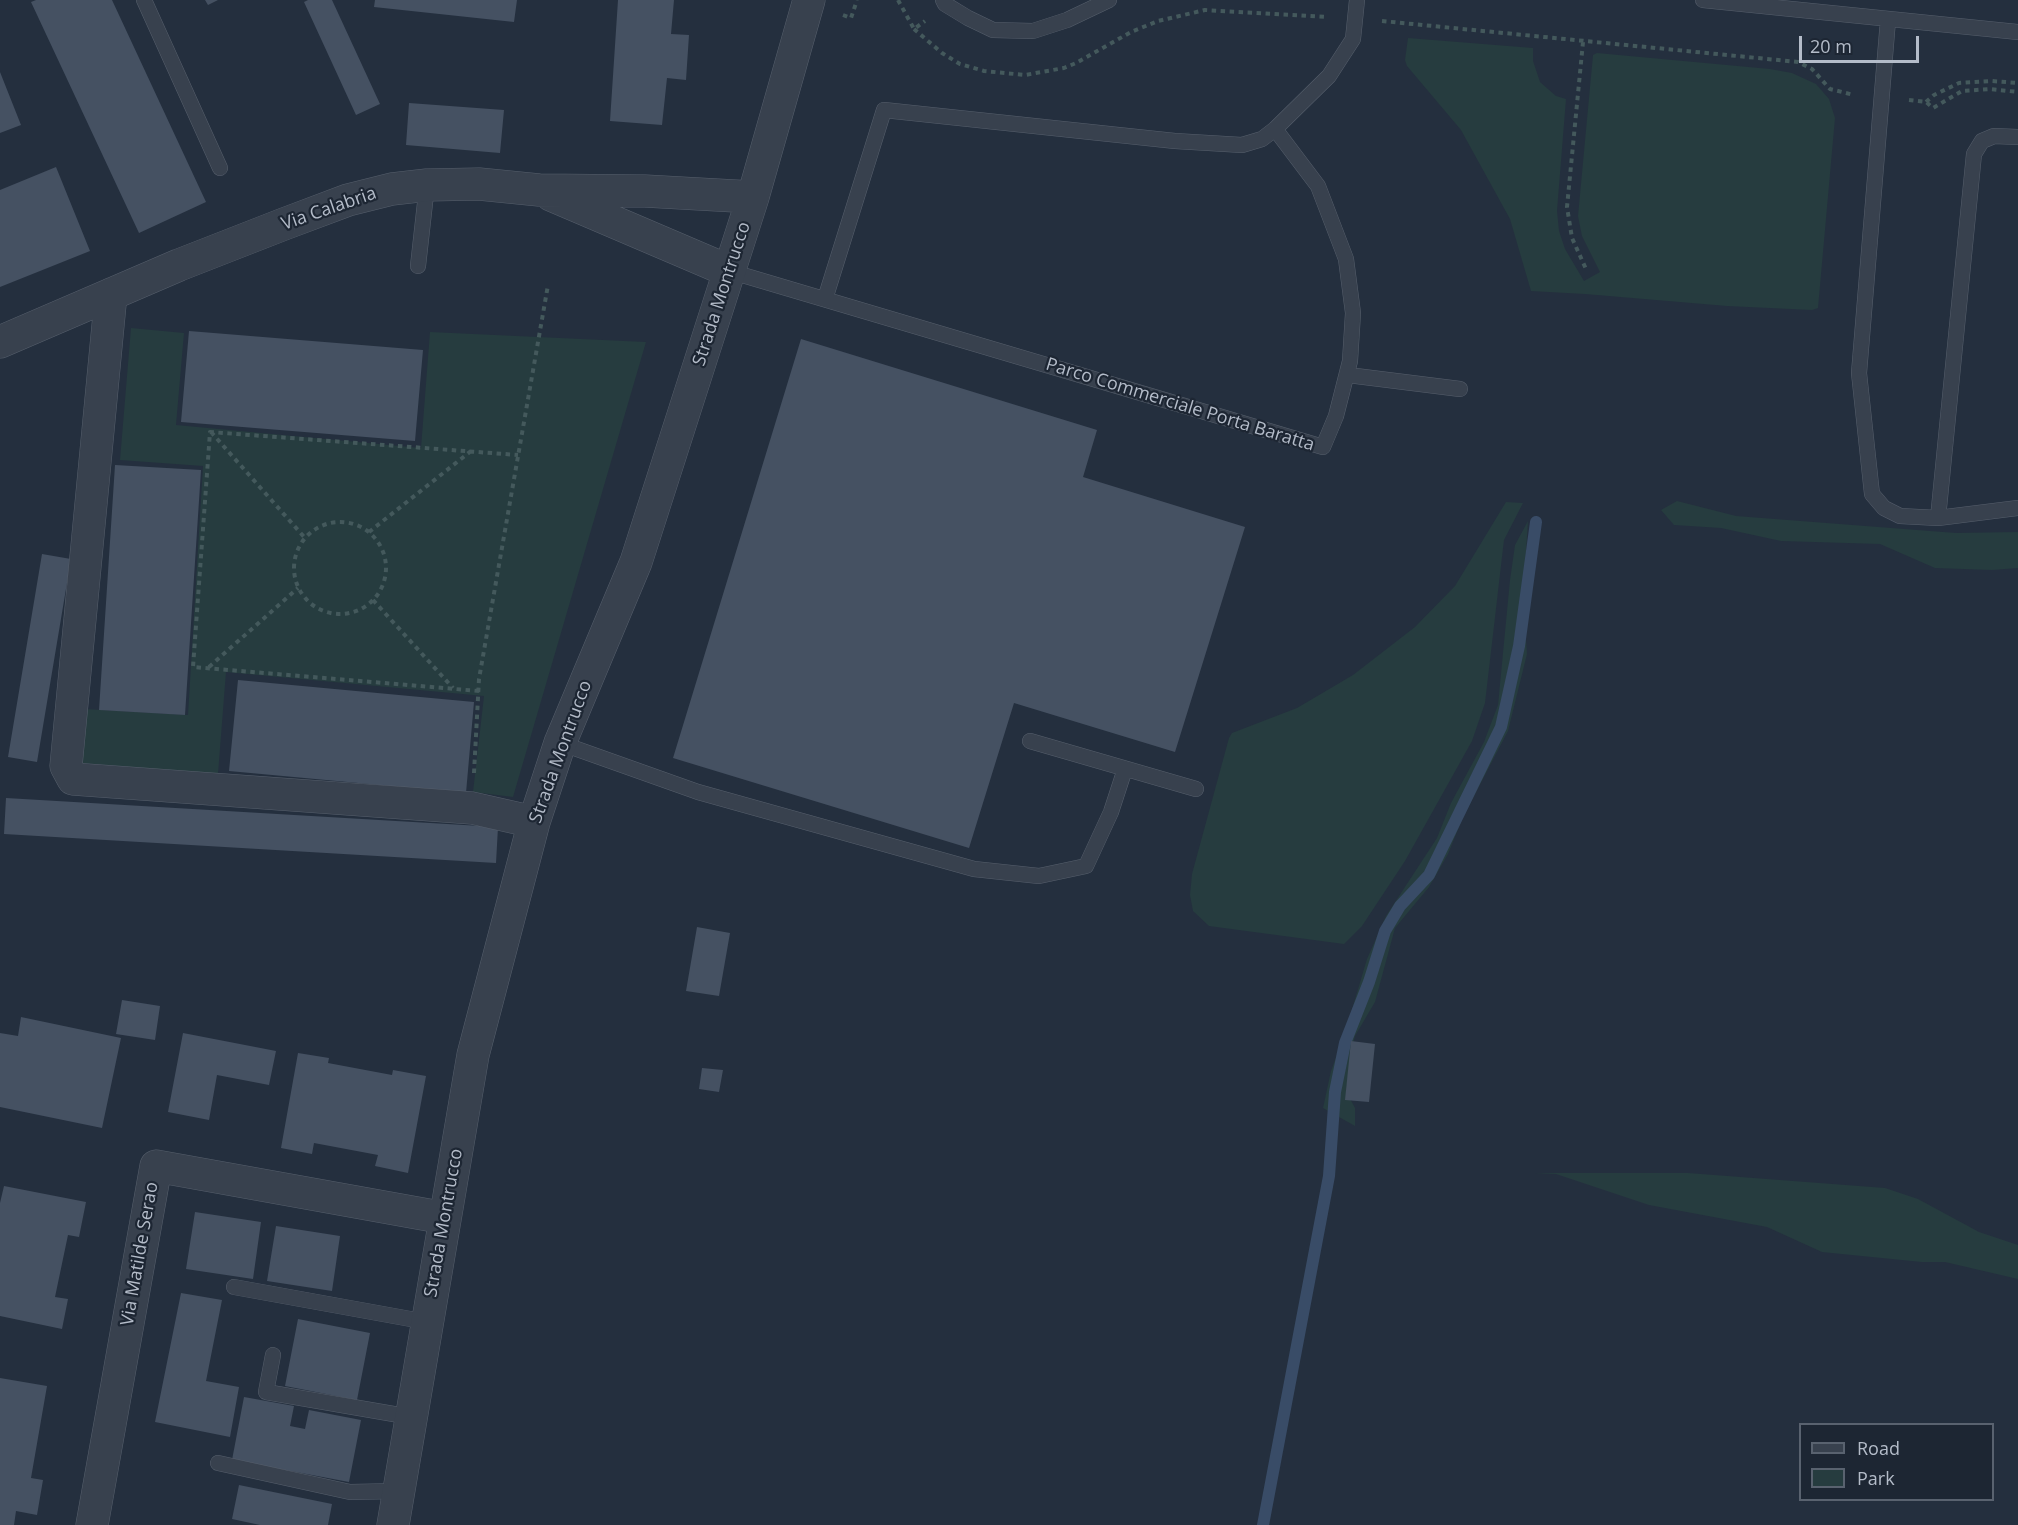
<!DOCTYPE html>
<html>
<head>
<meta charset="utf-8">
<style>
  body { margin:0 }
  #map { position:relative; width:2018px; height:1525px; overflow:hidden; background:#242f3e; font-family:"Open Sans",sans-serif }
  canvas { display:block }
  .legend { position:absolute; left:1799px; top:1423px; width:195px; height:78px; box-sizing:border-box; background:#1d2633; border:2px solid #59626f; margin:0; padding:8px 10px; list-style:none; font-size:18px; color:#b4bcc9 }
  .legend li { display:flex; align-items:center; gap:12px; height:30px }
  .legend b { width:30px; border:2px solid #59626f }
  .scale { position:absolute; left:1799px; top:36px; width:120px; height:27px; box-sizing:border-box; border:3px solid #b4bcc9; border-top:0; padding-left:8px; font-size:18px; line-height:21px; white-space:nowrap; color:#b4bcc9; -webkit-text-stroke:4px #1d2633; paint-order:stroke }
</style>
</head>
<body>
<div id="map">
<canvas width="2018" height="1525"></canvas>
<ul class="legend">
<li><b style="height:8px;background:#38414e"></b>Road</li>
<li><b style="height:16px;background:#263c3f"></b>Park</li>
</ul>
<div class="scale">20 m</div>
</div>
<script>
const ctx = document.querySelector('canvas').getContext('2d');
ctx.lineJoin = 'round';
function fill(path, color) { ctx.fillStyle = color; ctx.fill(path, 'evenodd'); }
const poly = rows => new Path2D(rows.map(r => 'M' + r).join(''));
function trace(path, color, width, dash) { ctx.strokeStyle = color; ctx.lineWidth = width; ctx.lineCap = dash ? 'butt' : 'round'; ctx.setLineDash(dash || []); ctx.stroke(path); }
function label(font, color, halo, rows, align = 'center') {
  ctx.font = font + ' "Open Sans",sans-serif'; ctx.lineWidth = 4.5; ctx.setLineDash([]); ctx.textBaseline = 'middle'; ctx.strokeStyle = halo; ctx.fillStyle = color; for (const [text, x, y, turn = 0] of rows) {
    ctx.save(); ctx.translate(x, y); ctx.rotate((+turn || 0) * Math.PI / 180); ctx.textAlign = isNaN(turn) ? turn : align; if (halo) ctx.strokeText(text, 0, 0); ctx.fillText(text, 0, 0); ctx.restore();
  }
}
fill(poly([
  [1408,38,1533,48,1533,61,1540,82,1556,96,1566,99,1557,211,1559,231,1565,249,1584,281,1600,272,1582,236,1578,216,1593,55,1597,53,1770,69,1792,73,1816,84,1829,99,1835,118,1818,308,1812,310,1727,306,1585,294,1531,291,1510,219,1461,130,1407,66,1405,60],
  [131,328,184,333,176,425,421,448,430,332,646,342,513,797,473,792,484,696,226,672,218,774,81,763,85,709,188,715,203,466,120,460],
  [1677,501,1736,516,1956,533,2018,532,2018,568,1992,570,1935,568,1880,544,1781,541,1721,528,1674,525,1661,510],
  [1506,502,1523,503,1504,540,1485,703,1472,741,1405,861,1362,926,1344,944,1209,926,1193,911,1190,895,1192,874,1229,738,1232,733,1297,708,1353,675,1415,627,1455,586],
  [1528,521,1523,598,1527,654,1508,731,1463,817,1448,854,1429,887,1395,928,1375,1002,1355,1036,1351,1053,1346,1091,1355,1108,1355,1126,1323,1108,1331,1071,1345,1033,1367,959,1386,916,1437,838,1451,803,1484,742,1498,705,1510,580,1515,545],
  [1535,1173,1688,1173,1885,1188,1918,1199,1979,1232,2018,1245,2018,1279,1945,1262,1922,1262,1822,1252,1767,1227,1649,1205,1556,1174]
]), '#263c3f');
trace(poly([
  [1263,1525,1329,1176,1335,1092,1345,1043,1369,982,1385,931,1400,906,1429,875,1501,727,1519,646,1536,522]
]), '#394c67', 12);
fill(poly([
  [36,0,112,0,206,202,139,233,31,2],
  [205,0,218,0,208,5],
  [308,0,332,0,380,104,356,115,304,2],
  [375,0,517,0,514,22,374,7],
  [618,0,674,0,671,34,689,35,686,80,667,78,662,125,610,121],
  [0,72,21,125,0,133],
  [409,103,504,110,500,153,406,145],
  [56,167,90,251,0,287,0,190],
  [189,331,423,350,415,441,181,422],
  [801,339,1097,430,1083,477,1245,527,1175,752,1014,703,969,848,673,758],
  [115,465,201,470,185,715,99,710],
  [42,554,71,559,37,762,8,757],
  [238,680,474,702,466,793,229,771],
  [6,798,498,827,496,863,4,834],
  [697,927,730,933,719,996,686,991],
  [122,1000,160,1006,155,1040,116,1034],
  [21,1017,121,1038,102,1128,0,1107,0,1033,18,1036],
  [183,1033,276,1051,269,1085,217,1075,209,1120,168,1112],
  [1351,1041,1375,1044,1369,1102,1345,1100],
  [298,1053,329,1058,328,1063,392,1075,393,1070,426,1076,408,1173,375,1166,378,1155,314,1143,312,1154,281,1148],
  [702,1068,723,1070,719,1092,699,1089],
  [4,1186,86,1202,79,1237,68,1235,55,1297,68,1299,62,1329,0,1316,0,1203],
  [195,1212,261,1222,253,1279,186,1269],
  [276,1226,340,1236,332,1291,267,1281],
  [181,1293,222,1300,206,1381,239,1387,230,1437,155,1422],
  [298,1319,370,1333,357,1400,285,1386],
  [0,1378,47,1386,31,1478,43,1480,37,1515,16,1511,14,1525,0,1525],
  [244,1397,294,1406,290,1426,305,1429,309,1410,361,1420,349,1482,232,1460],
  [239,1485,332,1504,328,1525,260,1525,232,1519]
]), '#455162');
const service = poly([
  [144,0,220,168],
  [943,0,945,4,968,18,993,30,1033,31,1067,20,1109,0],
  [1703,0,2018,32],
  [1888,20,1859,373,1872,494,1884,508,1900,516,1938,518,2018,508],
  [418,266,427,185],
  [729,271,1323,447,1336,416,1350,361,1353,313,1346,259,1318,186,1275,129],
  [825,299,884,110,1175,141,1242,145,1262,139,1275,129,1329,76,1353,39,1357,0],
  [1348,375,1460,389],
  [1938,518,1974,154,1982,141,1994,136,2018,137],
  [1030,741,1196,789],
  [560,743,698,792,974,869,1039,876,1086,866,1111,812,1125,769],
  [234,1287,427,1322],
  [273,1355,266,1392,411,1417],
  [218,1463,350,1492,399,1491]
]);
const minor = poly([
  [551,195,729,271],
  [111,294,66,766,73,779,472,808,534,822],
  [0,342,179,265,284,224,348,200,392,189,427,185,479,184,539,190,645,191,753,197],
  [92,1525,156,1166,445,1218],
  [393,1525,473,1055,534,822,560,743,636,562,753,197,809,0]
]);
trace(service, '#565f6c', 16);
trace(minor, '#565f6c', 33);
trace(poly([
  [898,0,914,29,925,21],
  [843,15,851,18,857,0],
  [1382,21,1798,62,1812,69,1830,89,1854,95],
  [914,29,942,53,960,64,984,71,1025,75,1064,68,1076,63,1131,32,1158,21,1205,10,1327,17],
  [1583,42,1567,207,1572,238,1586,269],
  [1909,100,1926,102,1933,108,1962,91,1990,89,2018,92],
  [1926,102,1934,95,1959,83,1991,81,2018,83],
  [211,432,305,538],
  '294 568a46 46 0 1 1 92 0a46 46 0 1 1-92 0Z',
  [369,532,471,451],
  [373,600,453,688],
  [209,667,298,588],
  [479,691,193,667,210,432,518,455],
  [474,773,479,679,548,285]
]), '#44595c', 4, [4.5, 4.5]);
trace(service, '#38414e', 15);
trace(minor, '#38414e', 32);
label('18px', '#b4bcc9', '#1d2633', [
  ["Via Calabria",329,209,-19],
  ["Strada Montrucco",722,294,-72],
  ["Parco Commerciale Porta Baratta",1180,405,17],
  ["Strada Montrucco",561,752,-70],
  ["Strada Montrucco",444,1223,-80],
  ["Via Matilde Serao",140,1254,-80]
]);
</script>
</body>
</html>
